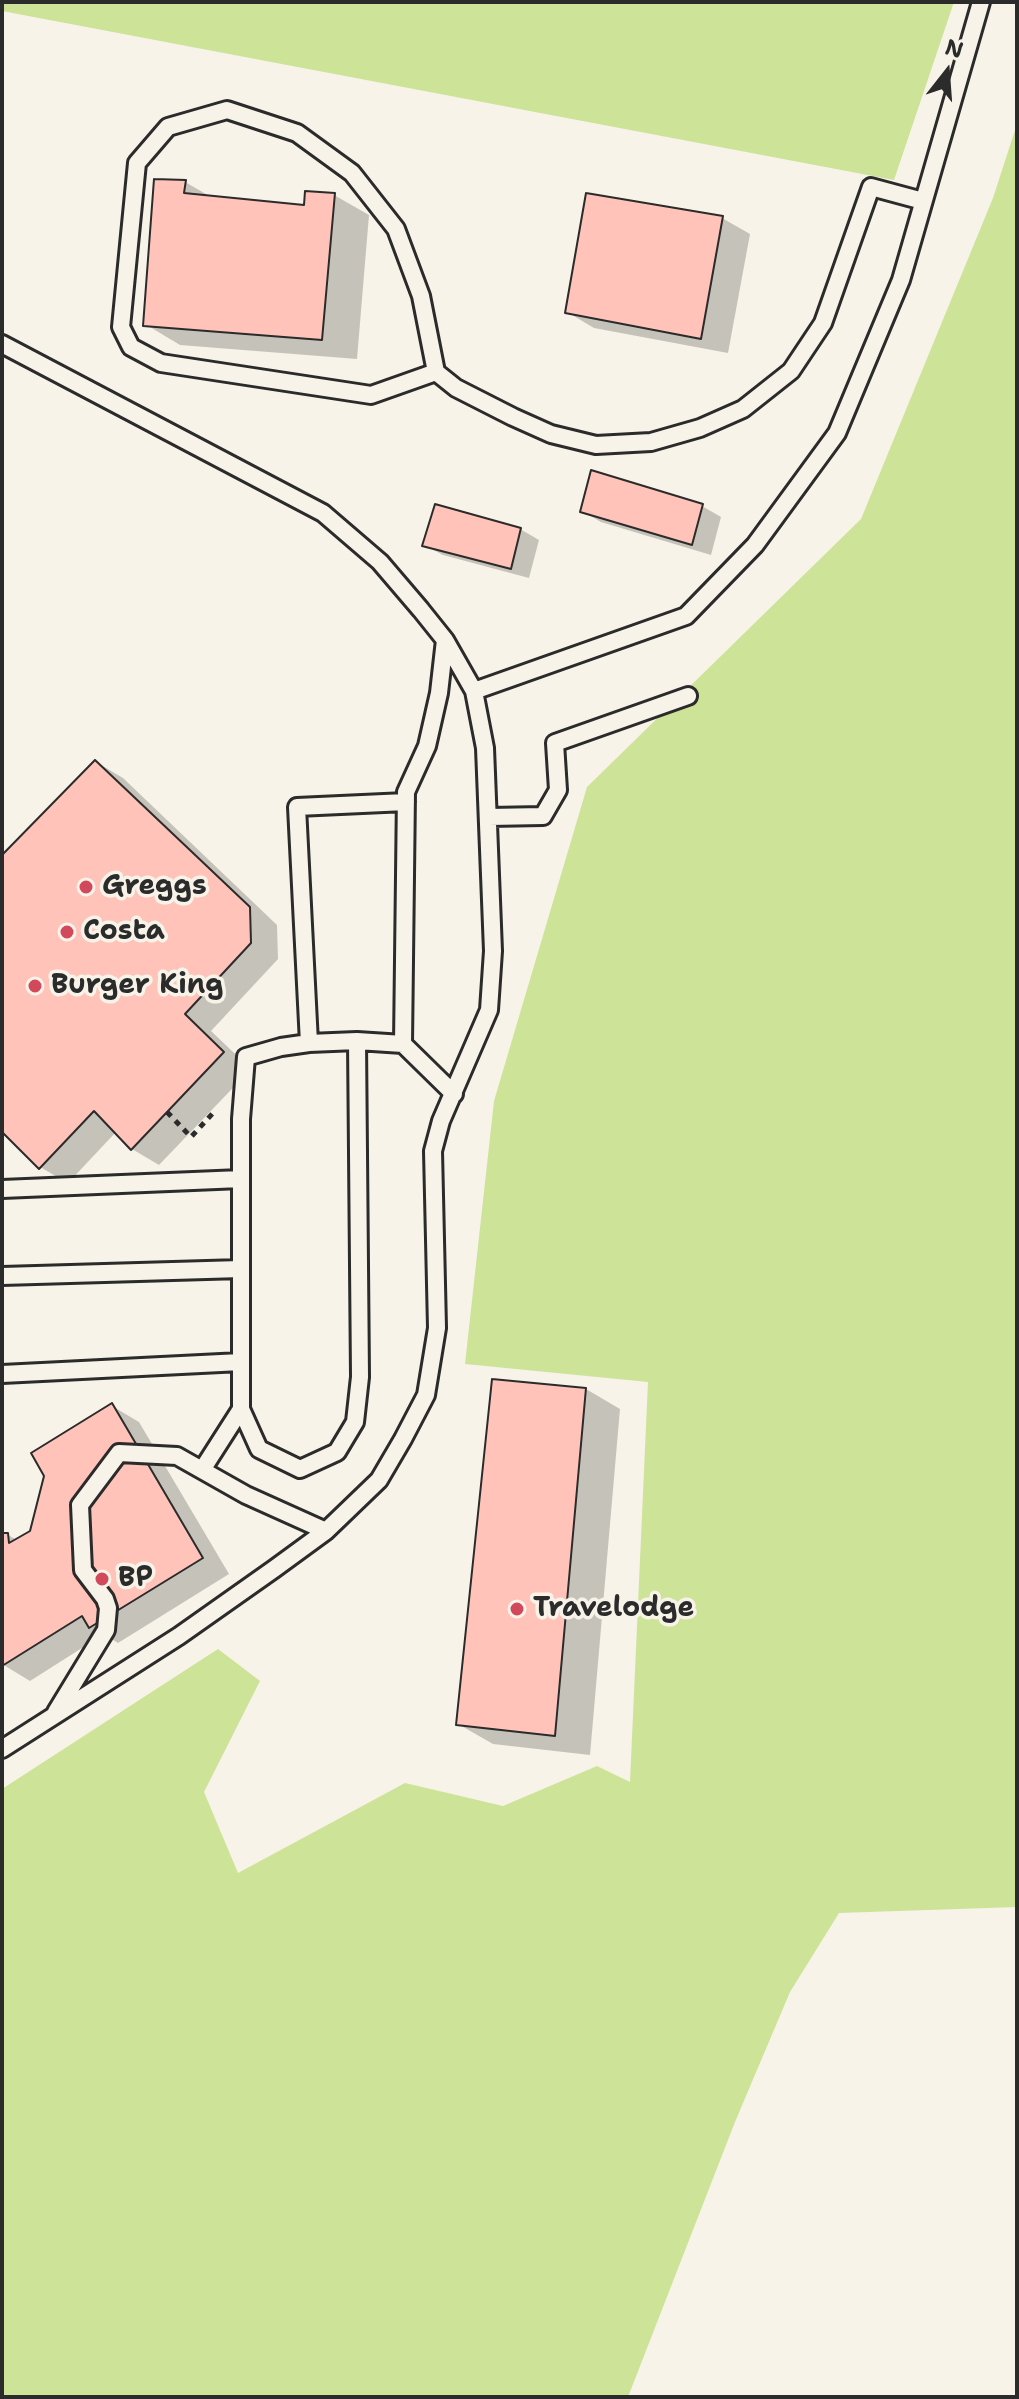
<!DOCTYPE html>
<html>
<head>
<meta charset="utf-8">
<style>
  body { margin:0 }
  #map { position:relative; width:1019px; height:2399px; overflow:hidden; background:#f7f3e8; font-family:"Shantell Sans",sans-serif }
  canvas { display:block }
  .frame { position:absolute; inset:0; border:4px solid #2b2b2b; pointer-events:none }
  .north { position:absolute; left:907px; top:32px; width:80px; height:80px; -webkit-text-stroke:6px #f7f3e8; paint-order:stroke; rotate:17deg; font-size:22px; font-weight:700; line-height:32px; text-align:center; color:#2b2b2b }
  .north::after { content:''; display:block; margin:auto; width:28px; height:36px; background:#2b2b2b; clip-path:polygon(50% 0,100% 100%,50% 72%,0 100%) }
</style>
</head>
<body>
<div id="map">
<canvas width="1019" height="2399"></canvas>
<div class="frame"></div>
<div class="north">N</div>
</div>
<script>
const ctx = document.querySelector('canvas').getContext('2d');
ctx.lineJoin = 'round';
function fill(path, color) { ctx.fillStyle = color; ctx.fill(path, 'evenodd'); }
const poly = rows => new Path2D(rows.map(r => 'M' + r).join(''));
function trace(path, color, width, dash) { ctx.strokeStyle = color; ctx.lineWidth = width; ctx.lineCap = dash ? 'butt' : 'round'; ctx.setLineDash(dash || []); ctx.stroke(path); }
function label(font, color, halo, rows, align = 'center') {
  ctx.font = font + ' "Shantell Sans",sans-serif'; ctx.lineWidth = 7; ctx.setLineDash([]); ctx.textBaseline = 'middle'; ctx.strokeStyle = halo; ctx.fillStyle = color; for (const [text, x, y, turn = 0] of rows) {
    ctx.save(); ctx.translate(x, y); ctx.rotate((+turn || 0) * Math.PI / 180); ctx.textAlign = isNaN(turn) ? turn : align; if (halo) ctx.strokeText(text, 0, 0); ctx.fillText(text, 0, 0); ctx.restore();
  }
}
fill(poly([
  [2,2,954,2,894,180,2,11],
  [1017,124,1017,1907,839,1913,790,1992,735,2122,628,2397,2,2397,2,1789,218,1649,260,1681,204,1792,238,1873,405,1783,503,1806,597,1766,630,1782,648,1382,465,1364,494,1101,587,787,861,519,993,198]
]), '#cde398');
fill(poly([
  [185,182,213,198,305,207,334,195,369,215,357,359,180,345,145,324],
  [722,218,750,234,728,353,594,328,567,312],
  [702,506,721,517,711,555,601,522,582,511],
  [520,529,539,540,529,578,443,555,424,545],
  [96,762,123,778,277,925,278,959,211,1031,251,1069,159,1165,132,1149,116,1132,68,1183,40,1167,2,1129,2,857],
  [586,1389,620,1409,590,1755,493,1744,458,1724],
  [112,1406,139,1422,229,1574,118,1643,104,1634,30,1681,2,1664,2,1535,8,1535,17,1540,32,1532]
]), '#0003');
const building = poly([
  [154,179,186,180,184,193,304,205,305,191,335,193,322,340,143,326,154,179],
  [586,193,723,216,701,339,565,313,586,193],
  [591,470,703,504,692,545,580,512,591,470],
  [435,504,521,528,511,569,422,546,435,504],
  [95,760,250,907,251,943,185,1014,224,1052,131,1150,94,1111,39,1169,2,1132,2,855,95,760],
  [492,1379,586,1388,555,1736,456,1725,492,1379],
  [112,1403,203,1558,89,1628,82,1616,2,1666,2,1533,8,1533,9,1543,30,1531,44,1476,31,1453,112,1403]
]);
fill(building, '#ffc3b9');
trace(building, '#2b2b2b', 2);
const service = poly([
  [2,344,323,513,380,562,421,610,445,640,474,691,485,748,493,951,489,1010,441,1121,433,1151,437,1328,426,1395,403,1439,379,1480,326,1531,274,1569,179,1636,2,1749],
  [436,372,371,395,161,363,131,347,121,327,137,163,168,127,227,110,297,133,352,173,396,229,421,296,436,372,456,388,513,417,551,434,596,445,651,442,700,428,743,409,791,371,823,323,871,187,923,201],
  [445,640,439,693,427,746,406,792,403,1044,454,1094],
  [474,691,686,616,755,545,837,433,901,280,981,2],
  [489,817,543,816,558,790,555,743,688,696],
  [309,1043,281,1047,246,1057,241,1119,241,1409,259,1449,300,1469,337,1452,355,1422,360,1377,357,1041],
  [403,1044,357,1041,309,1043,297,807,406,802],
  [2,1189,241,1179],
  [2,1276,241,1269],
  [2,1374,241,1362],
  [202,1470,241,1409],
  [56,1712,106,1630,108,1608,105,1599,83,1570,80,1505,119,1453,177,1456,246,1495,326,1531]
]);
trace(service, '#2b2b2b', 22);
trace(poly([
  [167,1112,191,1137,213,1113]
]), '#2b2b2b', 5, [6, 6]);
trace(service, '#f7f3e8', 16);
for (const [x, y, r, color] of [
  [86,887,8,"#d1495b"],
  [67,932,8,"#d1495b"],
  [35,986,8,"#d1495b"],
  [102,1579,8,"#d1495b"],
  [517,1609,8,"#d1495b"]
]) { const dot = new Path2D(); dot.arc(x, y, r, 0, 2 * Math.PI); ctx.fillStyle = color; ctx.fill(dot); trace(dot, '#f7f3e8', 3); }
label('bold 28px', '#2b2b2b', '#f7f3e8', [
  ["Greggs",102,887],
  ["Costa",83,932],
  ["Burger King",51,986],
  ["BP",118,1579],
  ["Travelodge",533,1609]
], 'left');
</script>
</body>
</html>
